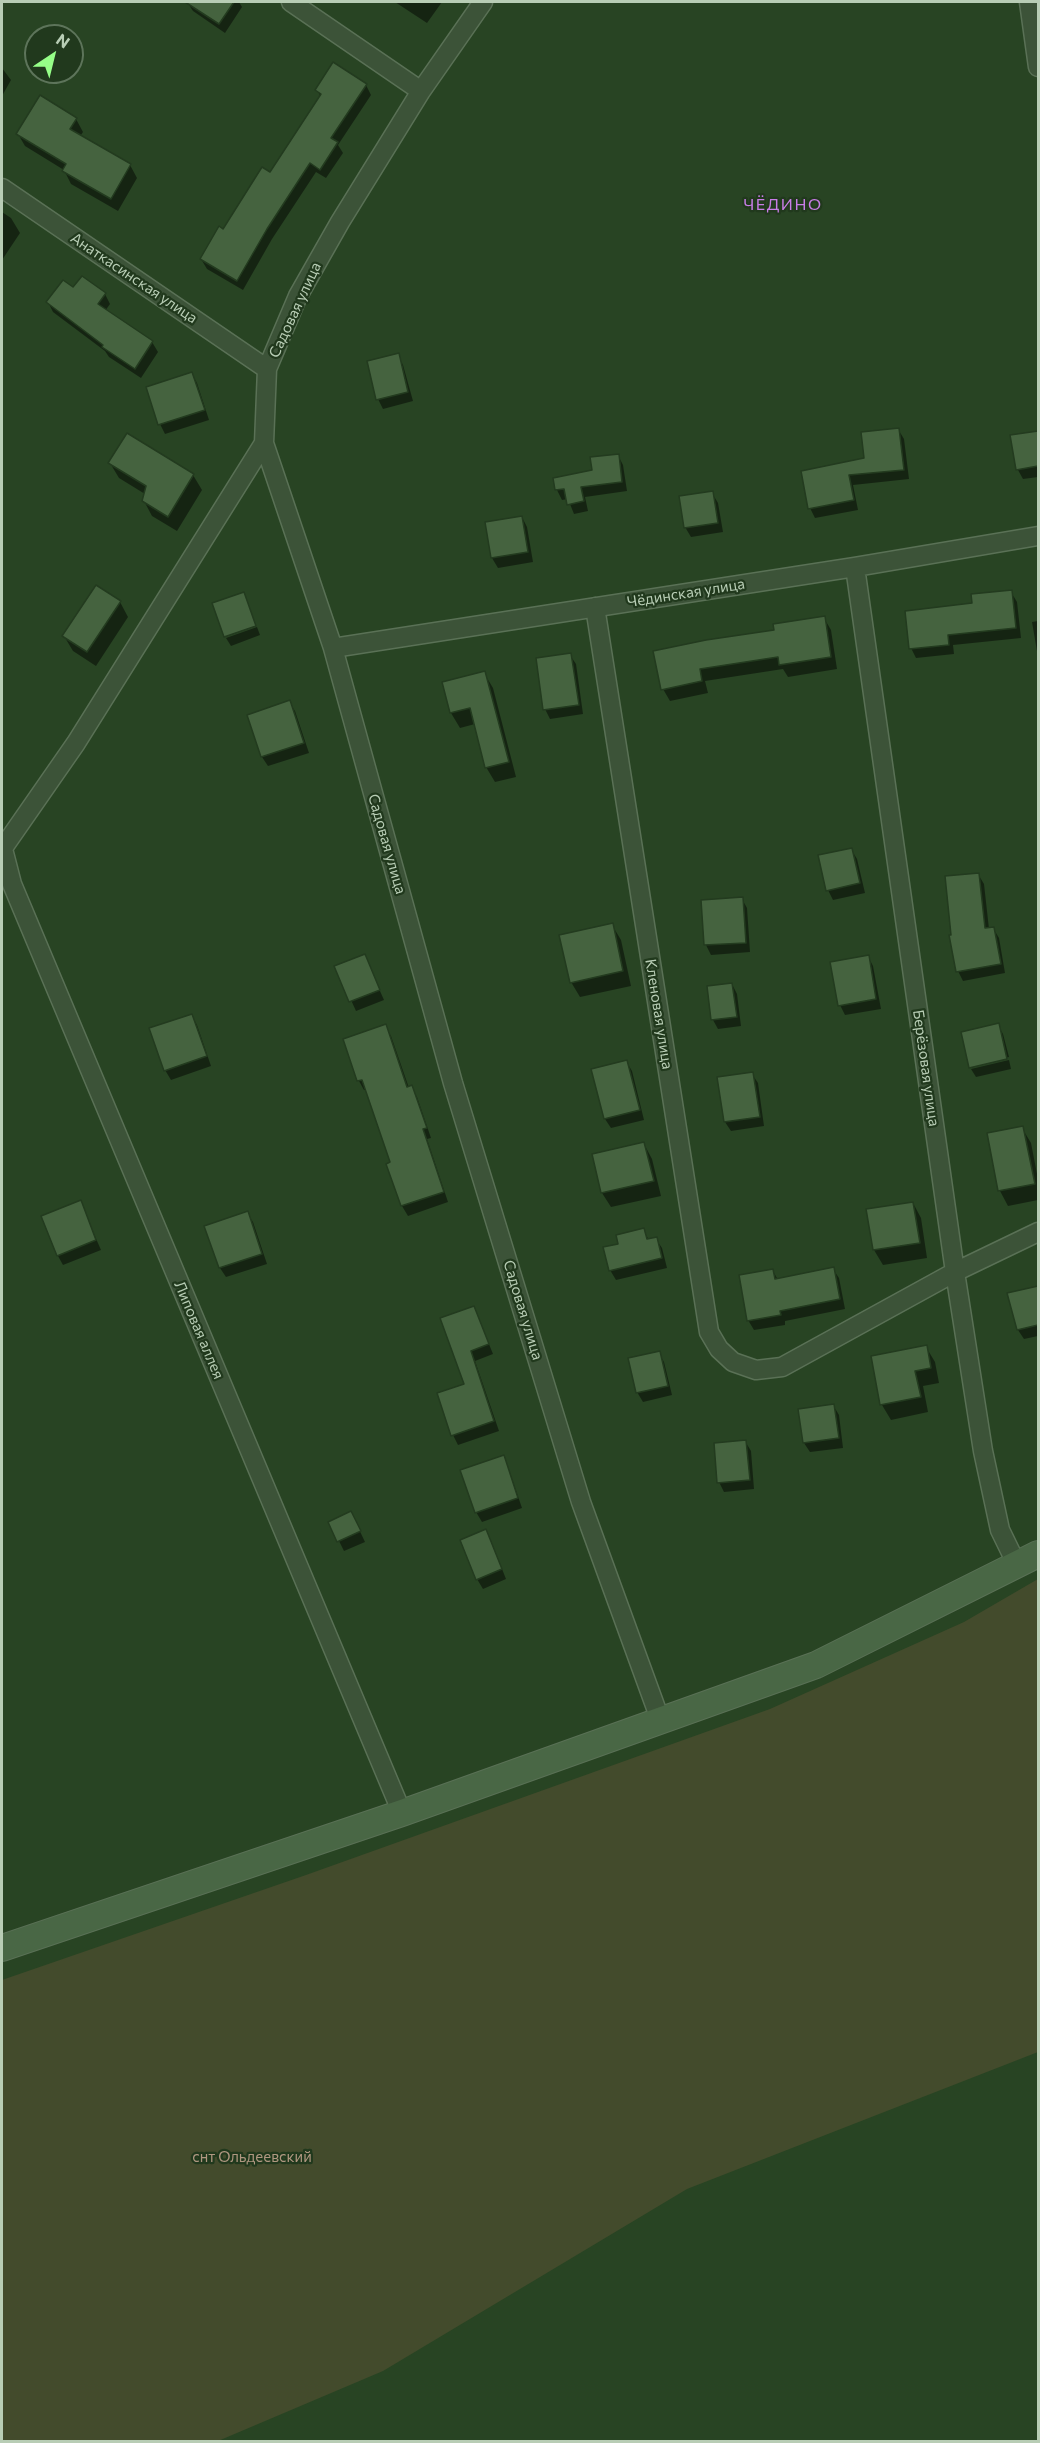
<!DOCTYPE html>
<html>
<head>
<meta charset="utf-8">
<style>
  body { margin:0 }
  #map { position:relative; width:1040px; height:2443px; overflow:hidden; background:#284423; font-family:Commissioner,sans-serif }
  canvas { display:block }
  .frame { position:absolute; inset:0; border:3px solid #b8cdb5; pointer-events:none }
  .north { position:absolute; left:24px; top:24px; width:60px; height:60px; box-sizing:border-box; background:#21391d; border:2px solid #5d745a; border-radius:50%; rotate:35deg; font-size:16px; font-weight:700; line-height:24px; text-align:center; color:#b8cdb5 }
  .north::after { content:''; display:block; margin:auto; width:21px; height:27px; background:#96ff88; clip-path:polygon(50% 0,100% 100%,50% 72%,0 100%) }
</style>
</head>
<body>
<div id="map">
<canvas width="1040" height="2443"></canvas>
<div class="frame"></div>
<div class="north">N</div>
</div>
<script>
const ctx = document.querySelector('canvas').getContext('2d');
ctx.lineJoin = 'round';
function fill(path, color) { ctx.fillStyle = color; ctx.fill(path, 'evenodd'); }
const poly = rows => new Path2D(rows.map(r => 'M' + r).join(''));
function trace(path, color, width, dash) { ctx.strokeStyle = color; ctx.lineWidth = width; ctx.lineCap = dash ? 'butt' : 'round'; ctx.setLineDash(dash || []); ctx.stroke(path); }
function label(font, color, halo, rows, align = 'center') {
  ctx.font = font + ' Commissioner,sans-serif'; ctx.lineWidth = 4.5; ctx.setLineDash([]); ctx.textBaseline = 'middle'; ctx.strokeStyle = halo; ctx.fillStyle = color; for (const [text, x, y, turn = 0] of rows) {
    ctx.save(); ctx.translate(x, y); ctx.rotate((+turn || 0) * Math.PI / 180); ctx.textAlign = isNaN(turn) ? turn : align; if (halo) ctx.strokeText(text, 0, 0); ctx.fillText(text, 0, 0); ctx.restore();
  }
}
fill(poly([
  [1038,1579,1038,2052,687,2189,383,2371,218,2441,2,2441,2,1980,306,1875,770,1709,964,1622]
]), '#434b2c');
fill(poly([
  [187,2,239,2,242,7,225,33,193,11],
  [395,2,442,2,427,23],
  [2,68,11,80,2,96],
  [366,85,371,95,338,145,343,153,326,178,316,172,272,239,243,290,207,269,201,259,270,174,321,97,317,90],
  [76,119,83,132,81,135,130,165,137,178,118,211,71,184,64,170,25,146,18,134],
  [2,212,11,218,20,233,2,260],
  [73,290,105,294,110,304,105,311,152,342,158,352,141,378,109,357,105,351,53,312,48,302],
  [398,355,403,365,413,401,383,409,378,399],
  [192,374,197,383,209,420,165,434,160,424],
  [898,429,904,439,909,479,853,485,858,510,815,518,810,508],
  [1038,432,1038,477,1023,479,1018,470,1012,437],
  [127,435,193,475,202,490,177,531,152,516,144,501,145,494,119,478,110,463],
  [618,455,623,465,627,491,585,497,588,511,574,514,568,499,562,500,557,490,555,479,594,471],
  [712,493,718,503,723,532,691,537,685,527],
  [522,517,527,527,533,562,498,568,492,558,486,523],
  [1011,592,1017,602,1021,638,953,645,954,654,916,658,911,648,974,605],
  [120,602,128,617,96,666,73,651,64,636],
  [824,618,831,630,837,669,788,677,783,669,705,681,708,693,670,701,663,689,655,652,776,631],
  [1038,621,1038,657,1032,622],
  [257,627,260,635,231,646,226,638],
  [570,655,576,664,583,714,550,719,545,709],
  [484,673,493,688,516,777,495,782,486,767,475,724,460,728,451,713],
  [289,702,295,711,309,753,268,766,262,757,248,716],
  [851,849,857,859,865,893,833,900,828,890],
  [978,874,984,884,989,929,993,928,999,938,1005,973,963,981,958,971],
  [742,899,747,908,750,952,711,955,706,945,703,901],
  [612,925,621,940,631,986,580,997,571,982],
  [364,955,384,1000,356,1011,336,967],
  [868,956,873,966,881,1009,845,1015,840,1005],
  [732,984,737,994,741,1026,718,1029,713,1020],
  [192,1016,197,1025,211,1066,171,1080,165,1070],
  [998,1025,1003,1034,1009,1057,971,1066,971,1068,963,1033],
  [385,1026,391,1036,409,1088,411,1087,417,1097,431,1138,427,1139,448,1202,408,1216,402,1206,388,1165,392,1163,367,1090,364,1090,359,1081,345,1040],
  [1009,1060,1011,1069,976,1077,971,1069],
  [626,1061,632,1071,644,1120,611,1128,605,1119,593,1070],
  [752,1074,758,1083,764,1126,731,1131,725,1122],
  [1022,1128,1031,1143,1038,1179,1038,1200,1008,1206,1000,1191,989,1134],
  [644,1144,652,1159,661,1196,611,1207,602,1193],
  [80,1202,101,1250,63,1265,58,1256],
  [913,1203,921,1218,927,1258,883,1265,874,1250,868,1210],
  [247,1213,253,1222,267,1264,226,1277,220,1268,206,1226],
  [643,1230,649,1240,656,1239,662,1248,667,1268,616,1280,610,1270,619,1245],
  [833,1269,839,1278,845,1309,785,1321,785,1325,754,1330,748,1320,773,1271,778,1280],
  [1038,1287,1038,1336,1024,1339,1018,1330,1009,1294],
  [474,1307,493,1354,475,1361,499,1431,458,1445,453,1435,466,1385],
  [926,1347,935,1362,939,1383,923,1386,928,1412,891,1420,882,1405,872,1357],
  [659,1353,664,1362,672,1395,643,1402,637,1392],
  [833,1405,839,1415,843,1448,810,1452,804,1443],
  [745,1441,751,1451,754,1489,724,1492,719,1482],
  [503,1457,508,1467,522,1508,482,1522,476,1512],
  [330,1523,356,1523,365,1542,344,1551],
  [491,1541,506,1579,483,1589,477,1579]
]), '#0007');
const building = poly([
  [185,2,234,2,219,24,185,2],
  [333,62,367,84,331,138,338,142,320,170,310,163,267,229,237,281,200,259,219,226,223,229,262,167,270,172,321,94,315,90,333,62],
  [40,95,77,118,70,129,131,164,111,199,62,171,66,164,16,134,40,95],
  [82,276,106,293,98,304,153,341,135,369,102,347,103,345,46,302,63,280,73,287,82,276],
  [399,353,408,392,376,400,367,361,399,353],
  [192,372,205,410,158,425,146,387,192,372],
  [899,428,904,470,849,475,854,500,808,509,801,471,864,458,861,432,899,428],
  [1038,431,1038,466,1016,470,1010,435,1038,431],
  [127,433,194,474,168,517,142,501,146,486,108,463,127,433],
  [619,454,622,482,581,487,584,501,567,505,564,489,555,490,553,478,592,470,590,457,619,454],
  [713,491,718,523,684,528,679,496,713,491],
  [522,516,528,552,491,558,485,522,522,516],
  [96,585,121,601,87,652,62,636,96,585],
  [1012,590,1016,628,948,635,949,645,909,649,905,611,972,603,971,594,1012,590],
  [244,592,256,626,224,637,212,603,244,592],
  [825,616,831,657,779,665,778,657,700,669,702,681,661,690,653,651,706,640,774,630,773,624,825,616],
  [571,653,579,705,543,710,536,658,571,653],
  [485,671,509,762,485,768,470,708,450,713,442,682,485,671],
  [290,700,304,743,261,757,247,715,290,700],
  [852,848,860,883,826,891,818,855,852,848],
  [979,873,985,928,994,927,1001,964,956,972,949,935,951,935,945,876,979,873],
  [743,897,746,943,704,945,701,900,743,897],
  [613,923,623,971,570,983,559,935,613,923],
  [365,954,380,990,349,1002,334,966,365,954],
  [869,955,876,999,838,1006,830,962,869,955],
  [732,983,737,1017,711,1020,707,986,732,983],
  [192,1014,207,1056,164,1071,149,1028,192,1014],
  [999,1023,1007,1059,969,1068,961,1032,999,1023],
  [386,1024,407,1087,412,1085,427,1128,423,1129,444,1192,401,1206,386,1164,390,1162,362,1080,357,1081,343,1039,386,1024],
  [627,1060,640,1110,604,1119,591,1069,627,1060],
  [753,1072,760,1117,724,1122,717,1077,753,1072],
  [1023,1126,1035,1184,998,1191,987,1133,1023,1126],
  [644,1142,654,1181,601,1193,592,1154,644,1142],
  [81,1200,96,1240,57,1256,41,1216,81,1200],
  [913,1202,920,1243,873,1250,866,1209,913,1202],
  [248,1211,262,1254,219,1268,204,1226,248,1211],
  [644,1228,647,1239,657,1237,662,1258,609,1271,603,1247,618,1244,616,1235,644,1228],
  [834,1267,840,1299,780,1311,781,1315,747,1321,739,1275,773,1269,775,1279,834,1267],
  [1038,1286,1038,1325,1017,1330,1007,1293,1038,1286],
  [474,1306,489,1344,471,1351,494,1421,451,1436,437,1393,464,1384,440,1318,474,1306],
  [927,1345,931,1368,915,1371,921,1397,880,1405,871,1356,927,1345],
  [660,1351,668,1386,636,1393,628,1358,660,1351],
  [834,1404,839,1438,803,1443,798,1409,834,1404],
  [746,1440,750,1480,717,1483,714,1443,746,1440],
  [504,1455,518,1498,475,1513,460,1470,504,1455],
  [351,1511,361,1531,337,1542,328,1522,351,1511],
  [486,1529,502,1569,476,1580,460,1540,486,1529]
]);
fill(building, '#45633f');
trace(building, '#233b1f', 1.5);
const street = poly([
  [291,2,421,91],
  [483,2,421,91,340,222,298,296,267,369,264,443,333,648,453,1083,581,1502,661,1722],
  [1029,2,1038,67],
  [2,188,267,369],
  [855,567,955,1272,983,1451,1000,1530,1017,1565],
  [595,607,709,1332,719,1349,733,1362,756,1370,782,1367,955,1272,1038,1232],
  [333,648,855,567,1038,536],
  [2,845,12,884,402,1813],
  [3,848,76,743,264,443]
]);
const secondary = poly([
  [2,1948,402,1813,816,1665,1038,1554]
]);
trace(street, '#5a7156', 21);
trace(secondary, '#5a7156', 28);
trace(street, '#3c5338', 18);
trace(secondary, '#496745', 26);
label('15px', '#b8cdb5', '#21391d', [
  ["Анаткасинская улица",134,278,34],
  ["Садовая улица",295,310,-65],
  ["Чёдинская улица",686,593,-9],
  ["Садовая улица",387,844,74],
  ["Кленовая улица",659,1014,81],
  ["Берёзовая улица",926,1068,82],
  ["Садовая улица",523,1310,73],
  ["Липовая аллея",199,1330,67]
]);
label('15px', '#af9780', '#21391d', [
  ["снт Ольдеевский",252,2157]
]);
ctx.letterSpacing = '1.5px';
label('16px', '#c87de7', '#21391d', [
  ["ЧЁДИНО",783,205]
]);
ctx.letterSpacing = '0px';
</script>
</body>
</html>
